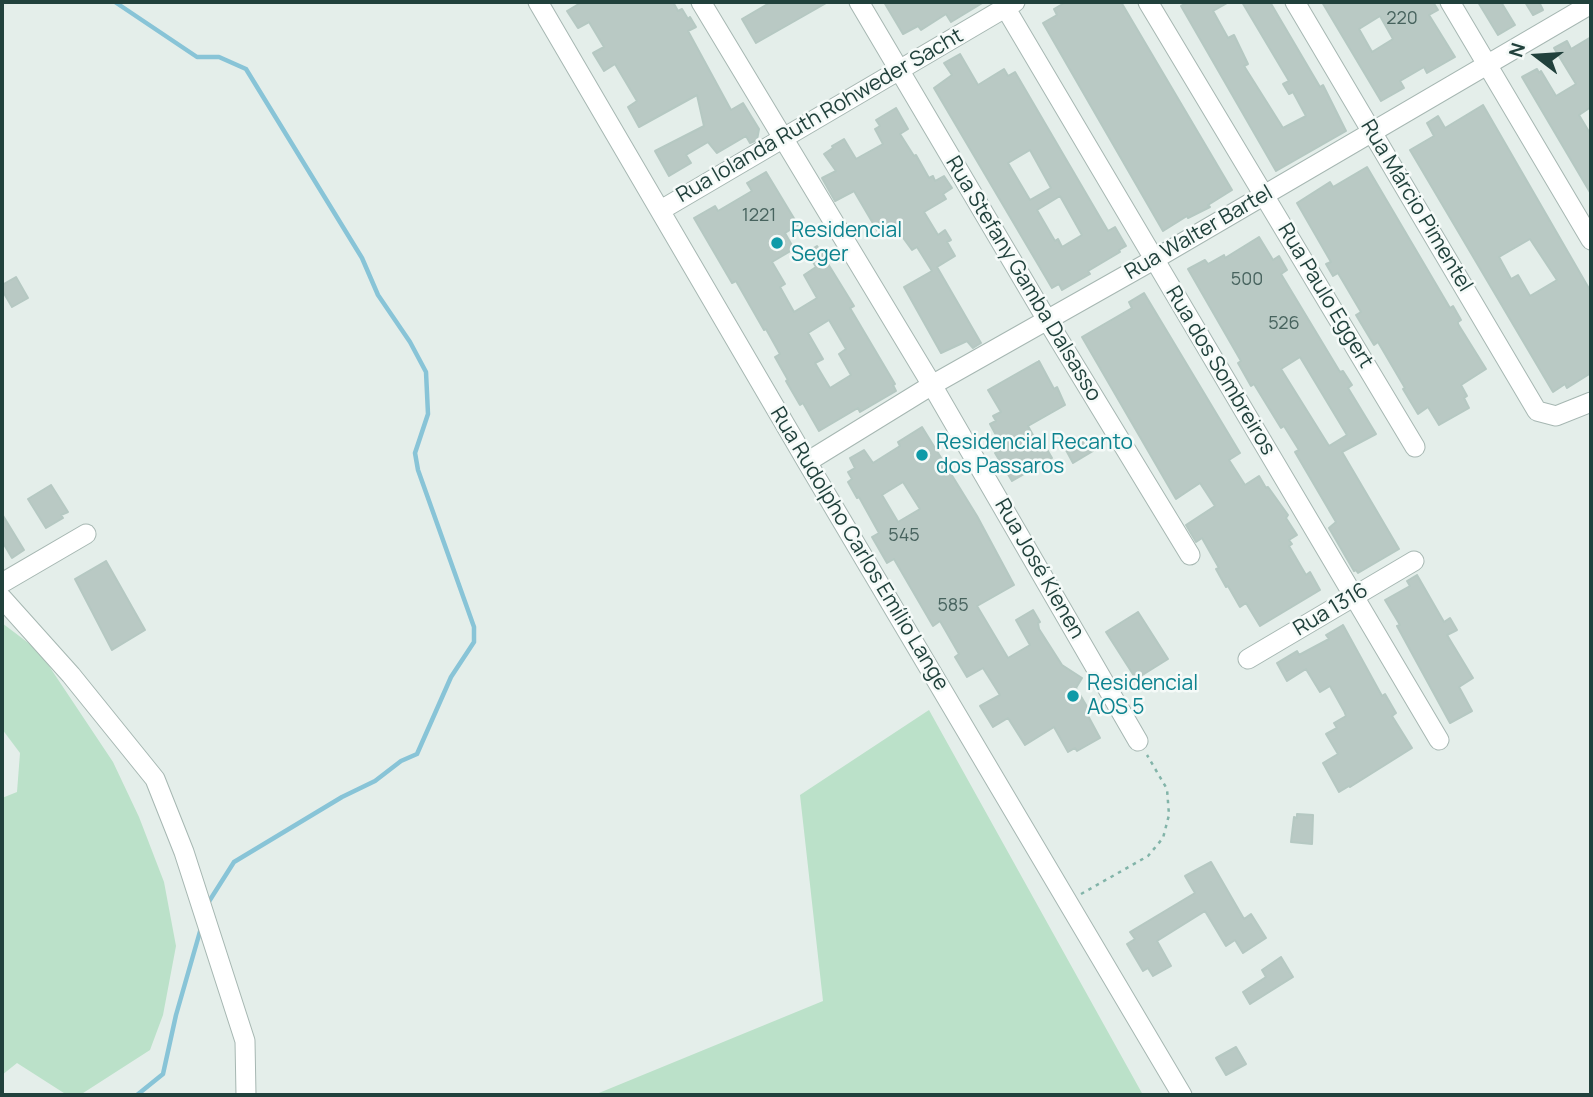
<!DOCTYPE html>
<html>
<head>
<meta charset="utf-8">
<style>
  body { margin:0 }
  #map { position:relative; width:1593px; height:1097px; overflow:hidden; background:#e4eeea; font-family:Manrope,sans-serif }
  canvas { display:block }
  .frame { position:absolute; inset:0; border:4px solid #21413c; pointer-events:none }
  .north { position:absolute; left:1502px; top:21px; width:70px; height:70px; -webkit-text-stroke:5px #f5faf8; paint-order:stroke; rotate:287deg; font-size:19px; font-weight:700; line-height:28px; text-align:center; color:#21413c }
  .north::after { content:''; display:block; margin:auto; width:24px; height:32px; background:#21413c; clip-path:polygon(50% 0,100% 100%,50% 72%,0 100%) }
</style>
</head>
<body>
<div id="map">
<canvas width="1593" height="1097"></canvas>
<div class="frame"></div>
<div class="north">N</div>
</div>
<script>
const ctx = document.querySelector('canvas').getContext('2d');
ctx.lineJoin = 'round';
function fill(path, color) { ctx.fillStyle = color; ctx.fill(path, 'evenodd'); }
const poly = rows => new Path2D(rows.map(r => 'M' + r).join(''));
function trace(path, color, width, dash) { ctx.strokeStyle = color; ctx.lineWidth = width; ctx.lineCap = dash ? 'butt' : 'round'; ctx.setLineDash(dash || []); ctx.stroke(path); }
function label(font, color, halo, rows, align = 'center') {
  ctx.font = font + ' Manrope,sans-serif'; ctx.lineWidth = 5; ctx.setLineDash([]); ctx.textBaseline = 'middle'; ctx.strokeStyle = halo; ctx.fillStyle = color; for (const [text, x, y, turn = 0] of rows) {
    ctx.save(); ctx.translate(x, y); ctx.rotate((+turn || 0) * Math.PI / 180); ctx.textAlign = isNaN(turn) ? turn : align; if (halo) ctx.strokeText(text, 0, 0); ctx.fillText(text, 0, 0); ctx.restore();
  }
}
fill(poly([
  [2,623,39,651,113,762,139,817,164,882,176,946,163,1015,150,1050,80,1095,67,1095,17,1063,2,1075,2,798,17,792,20,753,2,729],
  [929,710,1143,1095,594,1095,823,1001,800,795]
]), '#bbe1c9');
trace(poly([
  [115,2,197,57,219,57,246,69,362,258,378,295,410,342,426,372,428,414,415,453,418,470,474,627,474,642,451,677,417,754,401,761,375,781,342,797,234,862,208,903],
  [137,1095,163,1074,176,1015,201,928]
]), '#88c4d7', 4.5);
const building = poly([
  [582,2,673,2,678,11,682,9,688,19,690,17,696,27,688,31,731,110,743,103,759,129,757,140,750,143,746,136,717,153,708,142,686,155,691,163,669,176,655,151,704,126,697,95,639,127,628,107,637,101,615,64,604,71,593,53,604,47,589,22,578,28,567,11,582,2],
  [771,2,828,2,756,43,742,19,771,2],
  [884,2,984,2,951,22,946,14,921,30,918,26,903,34,884,2],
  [1066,2,1121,2,1232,190,1208,205,1210,207,1188,218,1187,216,1163,231,1043,23,1057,15,1054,9,1066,2],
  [1189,2,1229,2,1213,11,1228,38,1234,35,1248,64,1244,66,1283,128,1306,116,1293,92,1289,94,1283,84,1289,81,1242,2,1270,2,1320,87,1323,85,1346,131,1276,171,1181,6,1189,2],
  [1322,2,1433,2,1438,10,1429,15,1455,57,1427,73,1424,67,1400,81,1404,88,1381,101,1322,2],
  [1380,16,1393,39,1372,52,1359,29,1380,16],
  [1478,2,1501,2,1515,25,1498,35,1478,2],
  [1525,2,1539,2,1543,10,1533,15,1525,2],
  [1591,37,1591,107,1579,115,1591,135,1591,194,1522,77,1537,69,1539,73,1541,71,1556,96,1576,84,1554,48,1567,41,1571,49,1591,37],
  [960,54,978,85,1004,69,1008,76,1015,72,1108,231,1115,227,1126,246,1119,250,1120,252,1088,271,1090,274,1062,290,1059,284,1052,288,934,88,952,75,944,63,960,54],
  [1030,150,1051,188,1030,200,1008,163,1030,150],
  [1060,196,1082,235,1062,247,1058,239,1055,241,1037,210,1060,196],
  [1483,105,1591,292,1591,373,1567,388,1565,384,1553,392,1410,150,1434,136,1427,123,1438,116,1445,128,1483,105],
  [1530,239,1557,280,1530,296,1518,275,1511,279,1499,257,1530,239],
  [896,108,908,129,900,134,914,156,916,155,929,178,933,176,935,181,944,176,952,188,943,194,946,199,924,212,938,235,945,230,951,240,947,242,955,256,937,267,981,343,973,348,967,341,941,353,904,287,932,271,917,247,912,250,896,228,881,237,854,191,835,201,822,178,836,171,824,154,833,148,832,146,844,139,856,159,883,144,875,129,880,126,876,120,896,108],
  [1367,167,1450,308,1453,306,1461,320,1458,322,1458,324,1486,369,1461,385,1467,396,1464,398,1469,408,1439,425,1428,407,1418,414,1403,389,1405,388,1378,342,1374,345,1356,315,1361,312,1338,273,1333,276,1326,264,1331,262,1297,203,1330,182,1333,187,1367,167],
  [766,172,798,225,785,233,794,249,772,262,785,284,780,287,794,312,817,298,804,275,816,267,807,252,817,246,854,306,850,308,895,384,893,385,896,391,860,412,858,408,819,431,803,403,800,405,786,381,788,380,775,357,780,354,766,329,764,330,736,281,732,283,694,218,715,206,718,211,752,191,747,183,766,172],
  [829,320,846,349,839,354,851,375,830,388,815,363,823,359,808,333,829,320],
  [1259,237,1273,260,1279,256,1287,270,1281,274,1340,372,1343,371,1352,385,1348,388,1376,434,1342,452,1399,549,1358,573,1356,570,1354,571,1329,528,1336,522,1295,452,1299,450,1284,426,1281,428,1254,384,1251,386,1238,363,1241,361,1188,269,1205,260,1208,264,1224,255,1225,258,1259,237],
  [1300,357,1347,435,1329,446,1281,369,1300,357],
  [16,277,28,298,12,307,2,290,2,285,16,277],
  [1144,293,1240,453,1229,460,1245,485,1259,476,1266,488,1268,487,1288,515,1286,518,1297,535,1289,540,1292,544,1289,546,1306,575,1310,572,1320,590,1260,626,1246,603,1240,607,1228,586,1226,587,1216,569,1219,568,1202,538,1196,542,1186,525,1215,506,1200,483,1176,499,1082,337,1132,308,1129,302,1144,293],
  [1039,361,1054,389,1057,387,1065,405,1028,426,1040,448,1045,446,1052,458,1012,481,995,453,1003,448,990,424,996,421,993,416,1001,412,988,390,1039,361],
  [922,427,977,516,1014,585,977,606,1008,658,1030,645,1016,620,1033,610,1040,622,1038,623,1039,629,1062,665,1082,678,1076,688,1089,710,1086,712,1100,738,1077,751,1075,748,1068,752,1054,727,1025,745,1008,718,993,727,980,706,1000,695,983,668,967,677,955,657,959,654,940,621,933,626,894,559,887,563,872,537,879,533,859,497,857,498,848,482,852,479,848,472,855,468,850,458,864,450,873,463,900,446,898,442,922,427],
  [903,482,920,509,898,522,882,495,903,482],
  [1086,438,1093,451,1073,463,1066,450,1086,438],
  [51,485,68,512,61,515,63,518,46,528,28,499,51,485],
  [2,514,24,550,12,558,2,541,2,514],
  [106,561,145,630,112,650,75,579,106,561],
  [1417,575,1444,622,1450,618,1457,630,1447,635,1473,678,1459,687,1472,711,1450,723,1397,626,1400,625,1385,600,1410,586,1407,581,1417,575],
  [1138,612,1168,659,1136,679,1106,632,1138,612],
  [1343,625,1382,696,1385,694,1396,713,1392,716,1412,748,1350,787,1349,786,1339,792,1323,763,1338,754,1326,734,1337,728,1334,723,1346,716,1344,711,1330,686,1320,692,1306,669,1287,681,1277,663,1297,651,1299,655,1329,639,1326,635,1343,625],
  [1297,814,1313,815,1312,844,1291,842,1294,817,1297,818,1297,814],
  [1211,862,1244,919,1251,914,1266,938,1243,953,1235,940,1226,946,1205,911,1157,941,1171,966,1153,976,1148,968,1143,971,1127,944,1135,939,1130,932,1195,893,1185,876,1211,862],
  [1281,957,1293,977,1250,1004,1243,992,1266,977,1262,970,1281,957],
  [1236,1047,1246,1064,1226,1075,1216,1058,1236,1047]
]);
fill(building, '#b9c9c4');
trace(building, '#b5c8c2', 2);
const minor = poly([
  [538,2,807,462,1182,1095],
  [701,2,932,385,1138,741],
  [859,2,1047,320,1190,555],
  [1002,2,1439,740],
  [1148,2,1415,447],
  [1295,2,1537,411,1556,416,1591,402],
  [1450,2,1591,240],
  [661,210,1015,2],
  [807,462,932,385,1155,259,1591,4],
  [2,583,86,534],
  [2,598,71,675,155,779,184,852,245,1041,246,1095],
  [1248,659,1414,561]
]);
trace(minor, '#a6b7b2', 21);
trace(poly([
  [1081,894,1148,856,1163,838,1169,815,1167,789,1147,755]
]), '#82b4a9', 2.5, [3.5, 5]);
trace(minor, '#fff', 19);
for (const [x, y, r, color] of [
  [777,243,7,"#0f9aa8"],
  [922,455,7,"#0f9aa8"],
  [1073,696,7,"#0f9aa8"]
]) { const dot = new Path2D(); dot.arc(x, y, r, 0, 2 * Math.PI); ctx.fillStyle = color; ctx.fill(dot); trace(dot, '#f5faf8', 2.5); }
label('18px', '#47635e', null, [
  ["220",1402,19],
  ["1221",759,216],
  ["500",1247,280],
  ["526",1284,324],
  ["545",904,536],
  ["585",953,606]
]);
label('21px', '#21413c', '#f5faf8', [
  ["Rua Iolanda Ruth Rohweder Sacht",820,116,-30],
  ["Rua Márcio Pimentel",1416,206,59],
  ["Rua Walter Bartel",1199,233,-30],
  ["Rua Stefany Gamba Dalsasso",1023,279,59],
  ["Rua Paulo Eggert",1325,296,59],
  ["Rua dos Sombreiros",1220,371,59],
  ["Rua Rudolpho Carlos Emílio Lange",859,549,59],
  ["Rua José Kienen",1039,569,60],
  ["Rua 1316",1331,610,-31]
]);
label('21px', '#0d838f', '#f5faf8', [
  ["Residencial",791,231],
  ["Seger",791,255],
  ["Residencial Recanto",936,443],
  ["dos Passaros",936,467],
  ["Residencial",1087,684],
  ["AOS 5",1087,708]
], 'left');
</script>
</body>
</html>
